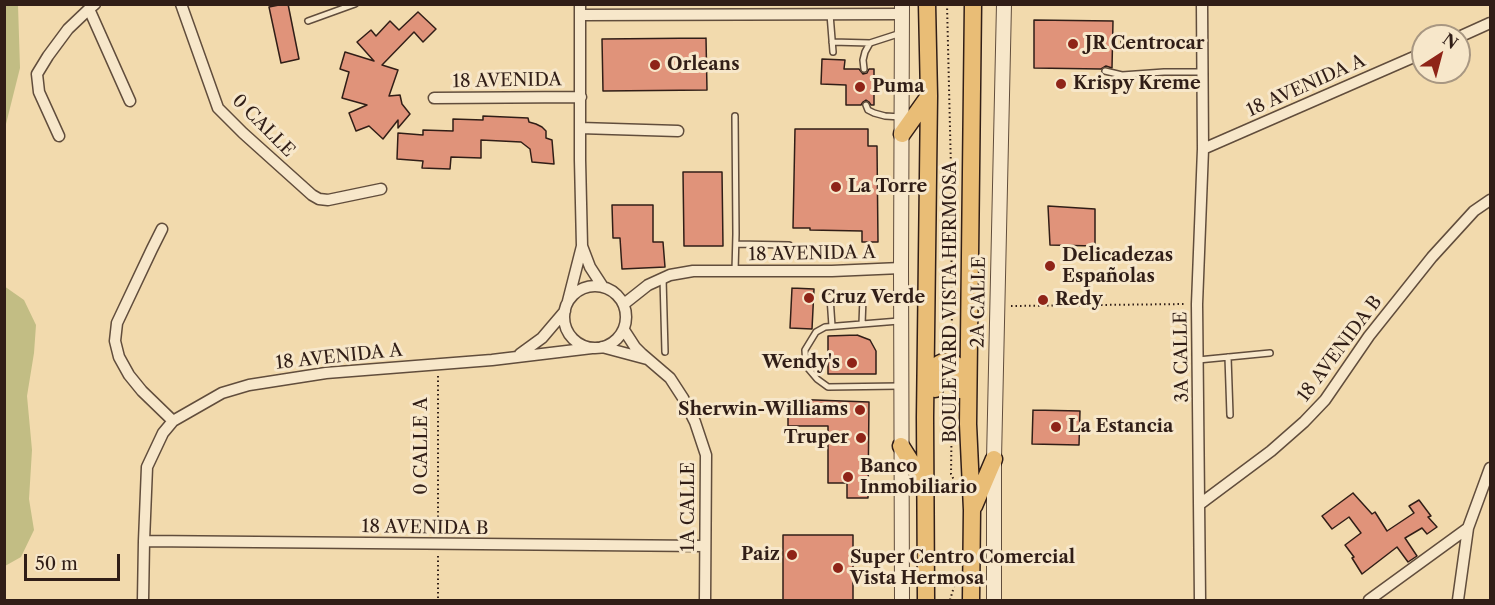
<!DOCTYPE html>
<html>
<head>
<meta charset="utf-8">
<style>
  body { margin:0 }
  #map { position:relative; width:1495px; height:605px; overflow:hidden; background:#f2daad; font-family:"Libre Caslon Text",serif }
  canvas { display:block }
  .frame { position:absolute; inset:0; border:6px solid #311e17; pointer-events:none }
  .north { position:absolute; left:1411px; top:24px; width:60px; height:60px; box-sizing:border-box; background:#f7e7ca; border:2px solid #a89782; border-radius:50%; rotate:36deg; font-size:16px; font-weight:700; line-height:24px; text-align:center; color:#311e17 }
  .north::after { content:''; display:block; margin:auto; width:21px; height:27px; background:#8f2418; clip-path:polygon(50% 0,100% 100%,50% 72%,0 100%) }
  .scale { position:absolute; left:24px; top:554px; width:96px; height:27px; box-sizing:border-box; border:3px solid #311e17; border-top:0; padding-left:8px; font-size:18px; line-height:21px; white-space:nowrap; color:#311e17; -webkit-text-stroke:4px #f7e7ca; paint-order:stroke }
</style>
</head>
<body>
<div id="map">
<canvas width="1495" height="605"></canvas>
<div class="frame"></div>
<div class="north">N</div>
<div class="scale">50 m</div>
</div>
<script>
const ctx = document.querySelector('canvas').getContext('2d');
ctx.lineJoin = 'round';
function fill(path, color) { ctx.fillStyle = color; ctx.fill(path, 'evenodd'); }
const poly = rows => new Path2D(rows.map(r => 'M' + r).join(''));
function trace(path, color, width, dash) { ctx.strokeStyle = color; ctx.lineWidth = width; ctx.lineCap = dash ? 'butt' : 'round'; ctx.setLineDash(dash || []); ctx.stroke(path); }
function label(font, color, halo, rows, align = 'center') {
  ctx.font = font + ' "Libre Caslon Text",serif'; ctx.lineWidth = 6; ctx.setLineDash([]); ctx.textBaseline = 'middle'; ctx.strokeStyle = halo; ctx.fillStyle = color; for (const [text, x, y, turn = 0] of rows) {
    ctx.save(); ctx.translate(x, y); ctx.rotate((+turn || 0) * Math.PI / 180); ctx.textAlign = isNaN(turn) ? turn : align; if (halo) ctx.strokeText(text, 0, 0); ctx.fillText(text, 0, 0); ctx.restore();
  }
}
fill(poly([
  [5,4,18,5,20,68,6,124,5,126],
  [4,286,24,300,36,325,34,353,27,396,32,450,29,499,34,530,21,557,5,566]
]), '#c2bd84');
const building = poly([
  [284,4,288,4,299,59,281,63,269,7,284,4],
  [418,12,436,29,423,42,414,32,382,65,398,70,389,96,400,95,402,104,410,114,398,128,398,120,383,139,369,126,356,131,349,113,367,105,342,98,349,72,340,69,345,52,374,61,357,42,371,30,376,36,390,21,399,30,418,12],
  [1034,20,1113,21,1112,68,1106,66,1101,69,1034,68,1034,20],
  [706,38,707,90,603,91,602,39,706,38],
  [822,59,845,60,844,69,859,69,863,74,867,73,869,69,874,69,874,105,871,105,869,102,866,100,863,102,861,105,846,105,846,85,821,84,822,59],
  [483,116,528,118,529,122,536,124,542,127,546,131,546,138,552,140,554,164,532,162,530,149,521,142,481,140,481,158,451,157,450,169,422,168,423,161,397,159,398,133,423,135,423,130,453,131,453,119,483,120,483,116],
  [795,129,868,129,868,146,877,146,878,242,862,242,862,231,810,230,810,228,793,228,795,129],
  [683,172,722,172,723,246,684,246,683,172],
  [612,205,653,205,653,242,663,242,665,267,622,269,620,238,613,238,612,205],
  [1048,206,1095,209,1095,246,1050,245,1048,206],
  [792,288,814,289,812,329,790,328,792,288],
  [857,335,870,340,876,351,876,374,828,374,828,336,857,335],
  [788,399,869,402,868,498,847,498,847,483,828,483,828,426,788,426,788,399],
  [1033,410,1080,411,1079,445,1032,444,1033,410],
  [1353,493,1372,514,1375,512,1387,531,1414,513,1409,506,1419,500,1431,516,1428,517,1437,527,1427,534,1422,528,1405,538,1417,556,1408,562,1397,547,1362,574,1352,558,1354,557,1345,545,1361,533,1349,517,1332,529,1322,516,1353,493],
  [783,535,853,535,853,600,783,600,783,535]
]);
fill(building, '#e0937a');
trace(building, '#311e17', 1.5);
const service = poly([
  [830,14,833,52],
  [308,21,355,4],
  [832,42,870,43],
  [1124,42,1203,42],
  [864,69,863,60,865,52,870,43,901,33],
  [1105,71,1122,75,1164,72,1202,72],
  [866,105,868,110,874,113,885,116,901,117],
  [736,244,789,245],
  [735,271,736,234,735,116],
  [663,278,665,352],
  [830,297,832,326],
  [899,321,825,327,816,332,805,350,806,366,817,379,828,387,900,386],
  [862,324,863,298],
  [1228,357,1230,415],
  [1198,360,1270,353]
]);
const minor = poly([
  [181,4,218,108,243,133,312,195,319,199,328,200,381,189],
  [89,9,130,101],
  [581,15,902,14],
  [1459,37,1490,23],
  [434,98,581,97],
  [580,128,678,131],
  [59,136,39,92,37,74,48,56,68,29,89,9,95,4],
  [1203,149,1423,53],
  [162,229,152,249,117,323,115,341,119,357,129,375,142,391,173,421],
  [582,246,590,267,603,287],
  '564 317a31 31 0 1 1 62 0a31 31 0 1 1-62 0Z',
  [568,301,582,246,580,160,580,4],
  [624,304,648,285,670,275,693,271,832,271,901,268],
  [624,330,635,347,642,354,670,378,683,398,695,422,706,455,705,600],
  [602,347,647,359],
  [520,354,542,338,565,311],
  [1200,504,1271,451,1304,422,1325,400,1369,336,1432,257,1474,211,1490,200],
  [144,541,705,546],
  [143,600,144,541,147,467,163,433,173,421,222,393,249,385,326,373,492,360,592,348],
  [1200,600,1197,304,1203,149,1202,4],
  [1369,600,1468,528],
  [1458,600,1468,528,1490,468]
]);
const tertiary = poly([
  [902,600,901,268,902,4],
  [994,600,994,459,1004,4]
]);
const primary = poly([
  [902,134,929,96],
  [935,389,935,373,937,369,939,364,943,362,949,361,955,364,959,370,960,390],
  [901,446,913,465,924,487],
  [974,506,994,459],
  [926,600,925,417,929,96,927,4],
  [971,600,972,510,968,424,973,4]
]);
trace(service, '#614d3c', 8);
trace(minor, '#614d3c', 13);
trace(tertiary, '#614d3c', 16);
trace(primary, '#311e17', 19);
trace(poly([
  [947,4,951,170,952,348],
  [1011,306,1186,304],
  [438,376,438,532],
  [952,401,951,474,956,484],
  [438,556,438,600],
  [950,600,956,580]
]), '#311e17', 2, [1.5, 3]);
trace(service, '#f7e7ca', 5);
trace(minor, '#f7e7ca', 10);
trace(tertiary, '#f7e7ca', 14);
trace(primary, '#e9bd76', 16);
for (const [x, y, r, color] of [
  [1073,44,6,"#8f2418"],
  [655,65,6,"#8f2418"],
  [1061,84,6,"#8f2418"],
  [860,87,6,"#8f2418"],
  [836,187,6,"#8f2418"],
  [1050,266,6,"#8f2418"],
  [809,298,6,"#8f2418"],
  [1043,300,6,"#8f2418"],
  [852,363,6,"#8f2418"],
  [860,410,6,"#8f2418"],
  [1056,427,6,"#8f2418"],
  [861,438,6,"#8f2418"],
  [848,477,6,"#8f2418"],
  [792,555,6,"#8f2418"],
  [838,568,6,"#8f2418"]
]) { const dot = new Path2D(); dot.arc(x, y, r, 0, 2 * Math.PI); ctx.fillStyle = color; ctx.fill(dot); trace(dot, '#f7e7ca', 2); }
label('bold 18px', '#311e17', '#f7e7ca', [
  ["JR Centrocar",1085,44],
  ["Orleans",667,65],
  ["Krispy Kreme",1073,84],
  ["Puma",872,87],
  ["La Torre",848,187],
  ["Delicadezas",1062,256],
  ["Españolas",1062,277],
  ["Cruz Verde",821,298],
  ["Redy",1055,300],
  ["Wendy's",840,363,"right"],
  ["Sherwin-Williams",848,410,"right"],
  ["La Estancia",1068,427],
  ["Truper",849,438,"right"],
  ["Banco",860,467],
  ["Inmobiliario",860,488],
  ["Paiz",780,555,"right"],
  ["Super Centro Comercial",850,558],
  ["Vista Hermosa",850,579]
], 'left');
label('18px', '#311e17', '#f7e7ca', [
  ["18 AVENIDA",507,81,-1],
  ["18 AVENIDA A",1306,86,-24],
  ["0 CALLE",263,126,45],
  ["18 AVENIDA A",812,254,-1],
  ["BOULEVARD VISTA HERMOSA",951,302,-90],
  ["2A CALLE",979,302,-89],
  ["18 AVENIDA B",1340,349,-53],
  ["18 AVENIDA A",339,357,-6],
  ["3A CALLE",1182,357,-91],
  ["0 CALLE A",422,446,-90],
  ["1A CALLE",689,507,-90],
  ["18 AVENIDA B",425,528,1]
]);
</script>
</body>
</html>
